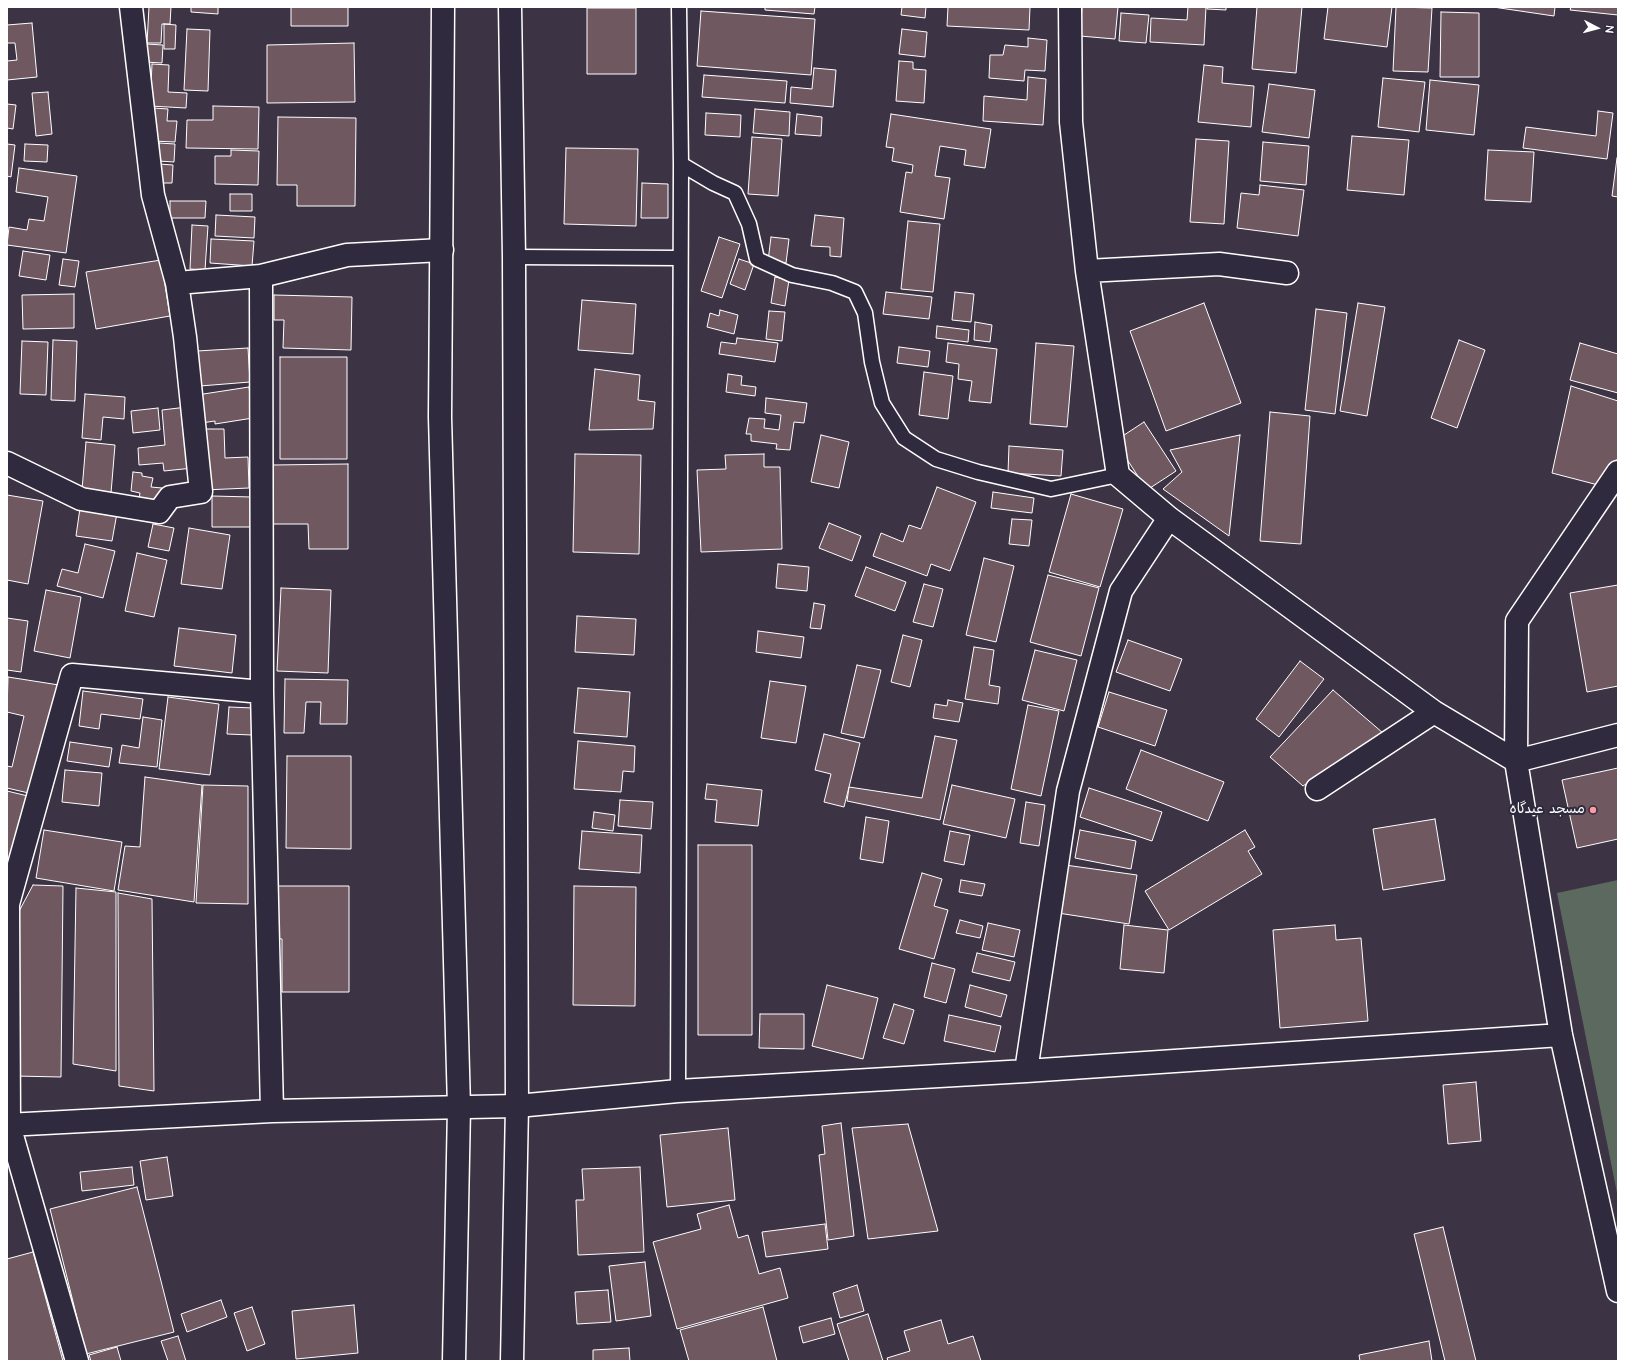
<!DOCTYPE html>
<html>
<head>
<meta charset="utf-8">
<style>
  body { margin:0 }
  #map { position:relative; width:1625px; height:1368px; overflow:hidden; background:#3c3344; font-family:"Architects Daughter",sans-serif }
  canvas { display:block }
  .frame { position:absolute; inset:0; border:8px solid #fff; pointer-events:none }
  .north { position:absolute; left:1577px; top:8px; width:40px; height:40px; -webkit-text-stroke:3px #2f2a3d; paint-order:stroke; rotate:96deg; font-size:11px; font-weight:700; line-height:16px; text-align:center; color:#fff }
  .north::after { content:''; display:block; margin:auto; width:14px; height:18px; background:#fff; clip-path:polygon(50% 0,100% 100%,50% 72%,0 100%) }
</style>
</head>
<body>
<div id="map">
<canvas width="1625" height="1368"></canvas>
<div class="frame"></div>
<div class="north">N</div>
</div>
<script>
const ctx = document.querySelector('canvas').getContext('2d');
ctx.lineJoin = 'round';
function fill(path, color) { ctx.fillStyle = color; ctx.fill(path, 'evenodd'); }
const poly = rows => new Path2D(rows.map(r => 'M' + r).join(''));
function trace(path, color, width, dash) { ctx.strokeStyle = color; ctx.lineWidth = width; ctx.lineCap = dash ? 'butt' : 'round'; ctx.setLineDash(dash || []); ctx.stroke(path); }
function label(font, color, halo, rows, align = 'center') {
  ctx.font = font + ' "Architects Daughter","Playpen Sans Arabic",sans-serif'; ctx.lineWidth = 4; ctx.setLineDash([]); ctx.textBaseline = 'middle'; ctx.strokeStyle = halo; ctx.fillStyle = color; for (const [text, x, y, turn = 0] of rows) {
    ctx.save(); ctx.translate(x, y); ctx.rotate((+turn || 0) * Math.PI / 180); ctx.textAlign = isNaN(turn) ? turn : align; if (halo) ctx.strokeText(text, 0, 0); ctx.fillText(text, 0, 0); ctx.restore();
  }
}
fill(poly([
  [1618,880,1618,1198,1557,893]
]), '#5b695f');
const building = poly([
  [149,7,171,7,170,24,162,24,161,43,147,43,149,7],
  [191,7,218,7,218,14,191,12,191,7],
  [291,7,348,7,348,26,291,26,291,7],
  [765,7,815,7,814,14,765,10,765,7],
  [902,7,926,7,925,18,901,15,902,7],
  [948,7,1030,7,1029,30,947,26,948,7],
  [1082,7,1118,7,1115,39,1080,36,1082,7],
  [1188,7,1206,7,1204,45,1150,42,1151,18,1187,20,1188,7],
  [1207,7,1226,7,1226,10,1207,9,1207,7],
  [1257,7,1302,7,1296,73,1252,69,1257,7],
  [1328,7,1392,7,1387,47,1324,39,1328,7],
  [1396,7,1432,8,1428,72,1393,71,1396,7],
  [1493,7,1555,7,1554,16,1493,7],
  [1571,7,1618,7,1618,15,1570,10,1571,7],
  [587,8,636,8,636,74,587,74,587,8],
  [701,11,815,19,811,75,697,66,701,11],
  [1441,12,1479,13,1479,77,1440,77,1441,12],
  [1121,13,1149,15,1146,43,1119,41,1121,13],
  [32,23,37,77,7,80,7,61,17,60,15,43,7,43,7,25,32,23],
  [164,24,176,25,175,49,164,49,164,24],
  [187,29,210,30,208,91,184,90,187,29],
  [902,29,927,32,925,57,899,54,902,29],
  [1028,38,1047,40,1045,71,1025,70,1024,81,989,78,990,55,1003,55,1005,45,1028,47,1028,38],
  [354,43,355,102,267,103,267,45,354,43],
  [146,44,163,45,162,63,145,62,146,44],
  [899,61,913,62,913,69,926,70,924,103,896,101,899,61],
  [152,64,169,65,168,92,187,93,186,108,150,106,152,64],
  [1204,65,1223,67,1222,83,1254,86,1251,127,1198,122,1204,65],
  [814,68,836,70,833,107,790,103,791,87,812,89,814,68],
  [704,75,787,81,785,103,702,97,704,75],
  [1028,77,1046,79,1043,125,983,121,984,96,1027,100,1028,77],
  [1383,78,1425,82,1419,132,1378,127,1383,78],
  [1430,80,1479,85,1474,135,1426,130,1430,80],
  [1269,84,1315,90,1309,138,1262,132,1269,84],
  [48,92,52,134,36,136,32,93,48,92],
  [7,104,16,105,13,129,7,128,7,104],
  [213,106,259,107,258,149,186,148,187,120,213,120,213,106],
  [153,108,168,109,167,121,177,121,175,142,152,141,153,108],
  [755,109,790,112,789,136,753,133,755,109],
  [1598,111,1613,113,1607,159,1523,148,1526,127,1596,136,1598,111],
  [706,113,741,115,740,137,705,135,706,113],
  [797,114,822,117,821,136,795,134,797,114],
  [891,114,991,129,985,168,964,165,966,150,940,146,935,176,950,178,944,219,900,212,906,172,912,173,913,165,892,161,894,148,886,147,891,114],
  [278,117,356,118,355,206,297,206,297,185,277,185,278,117],
  [1352,136,1409,140,1404,195,1347,190,1352,136],
  [752,137,782,139,778,196,748,194,752,137],
  [1196,139,1229,141,1224,224,1190,222,1196,139],
  [1263,142,1309,146,1306,185,1260,181,1263,142],
  [159,143,175,144,174,162,158,161,159,143],
  [7,144,15,145,11,177,7,176,7,144],
  [25,144,48,145,47,162,24,161,25,144],
  [566,148,638,149,636,226,564,224,566,148],
  [231,150,259,151,258,185,215,184,215,156,231,156,231,150],
  [1488,150,1534,152,1531,202,1485,200,1488,150],
  [1617,158,1618,158,1618,197,1612,196,1617,158],
  [159,164,173,165,172,183,159,183,159,164],
  [19,168,77,176,66,253,7,245,9,227,27,230,29,219,44,221,48,197,16,192,19,168],
  [642,183,668,184,668,218,641,218,642,183],
  [1260,185,1304,190,1298,236,1237,228,1241,193,1259,195,1260,185],
  [230,194,252,194,252,211,230,211,230,194],
  [170,201,206,201,205,218,170,218,170,201],
  [216,215,255,217,254,238,215,236,216,215],
  [815,215,844,218,841,257,830,256,830,247,811,246,815,215],
  [908,221,940,224,933,292,901,289,908,221],
  [192,225,208,226,205,270,190,269,192,225],
  [719,237,740,244,722,298,701,291,719,237],
  [771,237,789,239,786,263,768,261,771,237],
  [211,239,254,241,252,266,210,263,211,239],
  [23,251,50,255,46,280,19,276,23,251],
  [63,259,79,261,75,287,59,285,63,259],
  [739,259,754,264,745,290,730,284,739,259],
  [161,260,170,316,96,329,86,272,161,260],
  [775,277,789,280,785,306,771,303,775,277],
  [886,292,932,297,929,319,883,314,886,292],
  [955,292,974,294,971,322,952,320,955,292],
  [74,294,74,328,23,329,22,295,74,294],
  [274,295,352,297,351,350,283,348,284,320,274,320,274,295],
  [582,300,636,304,633,354,578,350,582,300],
  [1204,303,1241,403,1166,431,1130,331,1204,303],
  [1358,303,1385,307,1367,416,1340,411,1358,303],
  [1316,309,1347,313,1335,414,1305,410,1316,309],
  [720,310,738,315,734,334,707,327,710,313,719,316,720,310],
  [769,311,785,312,782,341,766,339,769,311],
  [975,322,992,325,990,342,974,340,975,322],
  [937,326,969,330,968,342,936,338,937,326],
  [737,338,778,343,775,362,719,354,721,342,736,344,737,338],
  [53,340,77,341,75,401,51,400,53,340],
  [1459,340,1485,350,1457,428,1431,418,1459,340],
  [22,341,48,342,46,395,20,394,22,341],
  [948,343,997,349,991,403,969,401,972,381,958,379,959,364,946,362,948,343],
  [1036,343,1074,346,1067,427,1030,424,1036,343],
  [1580,343,1618,354,1618,393,1570,380,1580,343],
  [899,347,930,351,928,367,897,363,899,347],
  [248,348,250,382,200,386,197,351,248,348],
  [280,357,347,357,347,459,280,459,280,357],
  [595,369,640,375,638,400,655,402,653,429,589,430,595,369],
  [924,372,953,376,948,419,919,415,924,372],
  [728,374,742,376,741,385,756,387,755,396,726,392,728,374],
  [1571,386,1618,401,1618,458,1602,486,1552,473,1571,386],
  [249,387,253,418,215,424,215,421,201,423,197,395,249,387],
  [85,394,125,397,124,419,103,417,101,440,82,438,85,394],
  [766,398,807,403,804,423,794,422,790,450,776,449,777,444,751,441,751,434,746,434,749,418,765,419,764,428,779,430,781,415,765,413,766,398],
  [187,407,193,468,164,471,163,463,139,465,138,448,165,445,162,410,187,407],
  [158,408,160,430,133,433,131,411,158,408],
  [1270,412,1310,416,1301,544,1260,541,1270,412],
  [1144,422,1176,471,1147,490,1115,441,1144,422],
  [202,429,224,429,225,458,248,457,249,488,204,490,202,429],
  [821,435,849,442,839,488,811,482,821,435],
  [1240,435,1229,536,1163,489,1182,472,1170,450,1240,435],
  [86,442,115,445,111,493,82,490,86,442],
  [1009,446,1063,450,1061,476,1008,473,1009,446],
  [575,454,641,455,639,554,573,552,575,454],
  [764,454,764,467,780,467,782,549,701,552,697,470,726,469,725,455,764,454],
  [348,464,348,549,309,549,308,524,273,524,273,465,348,464],
  [133,472,142,473,142,476,153,478,151,487,162,488,160,502,139,499,140,493,131,491,133,472],
  [937,487,976,502,950,571,931,564,927,576,873,556,881,533,903,542,909,525,921,529,937,487],
  [993,492,1034,498,1032,513,991,508,993,492],
  [1071,494,1123,509,1100,587,1049,572,1071,494],
  [7,495,43,501,28,584,7,580,7,495],
  [212,496,252,497,251,527,212,527,212,496],
  [80,508,117,513,112,541,76,536,80,508],
  [1012,519,1032,520,1029,546,1009,544,1012,519],
  [829,523,861,536,852,561,819,548,829,523],
  [153,524,174,528,169,551,148,547,153,524],
  [189,528,230,535,222,589,181,584,189,528],
  [85,544,115,551,103,598,57,586,62,569,78,573,85,544],
  [137,553,167,560,154,617,125,611,137,553],
  [984,558,1014,566,996,642,966,635,984,558],
  [778,564,809,567,807,591,776,588,778,564],
  [866,567,906,582,895,611,855,596,866,567],
  [1048,575,1099,588,1081,656,1030,642,1048,575],
  [924,584,943,589,933,627,913,622,924,584],
  [1618,585,1618,686,1587,692,1570,593,1618,585],
  [281,588,331,590,328,673,277,671,281,588],
  [46,590,81,597,70,658,34,651,46,590],
  [814,603,825,605,821,629,810,628,814,603],
  [577,616,636,619,634,655,575,652,577,616],
  [7,618,28,621,21,672,7,670,7,618],
  [179,628,236,635,232,673,174,666,179,628],
  [758,631,804,637,801,658,756,652,758,631],
  [903,635,922,640,910,687,891,682,903,635],
  [1128,640,1182,659,1170,691,1116,672,1128,640],
  [974,647,994,650,989,685,1000,687,998,704,965,699,974,647],
  [1035,650,1077,660,1064,711,1022,700,1035,650],
  [1300,661,1324,679,1279,737,1256,719,1300,661],
  [857,665,881,670,864,738,841,733,857,665],
  [8,677,59,685,33,794,7,788,7,766,12,767,24,716,7,712,8,677],
  [285,679,348,680,347,724,320,724,321,702,306,702,304,733,284,733,285,679],
  [770,681,806,686,796,743,761,738,770,681],
  [578,688,630,692,627,737,574,733,578,688],
  [1333,690,1383,733,1303,786,1270,757,1333,690],
  [83,691,143,699,140,719,101,714,99,729,79,726,83,691],
  [1109,692,1167,710,1155,746,1098,727,1109,692],
  [168,697,219,704,210,775,159,769,168,697],
  [948,700,963,703,959,722,933,718,935,704,947,706,948,700],
  [1028,705,1059,711,1041,796,1011,789,1028,705],
  [229,707,253,708,252,735,227,734,229,707],
  [143,717,162,720,157,767,119,763,122,745,139,748,143,717],
  [824,734,860,743,844,807,824,802,831,774,815,770,824,734],
  [935,736,957,740,940,820,847,801,849,787,922,798,935,736],
  [578,741,635,746,634,772,623,771,621,792,574,789,578,741],
  [70,742,112,748,109,767,67,761,70,742],
  [1141,750,1224,782,1208,821,1126,789,1141,750],
  [287,756,351,756,351,849,286,848,287,756],
  [1618,768,1618,839,1577,848,1562,780,1618,768],
  [65,770,102,773,99,806,62,802,65,770],
  [145,777,202,785,194,902,118,890,125,846,140,847,145,777],
  [707,784,762,790,758,826,715,822,717,800,705,799,707,784],
  [203,785,248,786,248,904,196,903,203,785],
  [952,785,1015,799,1006,838,943,824,952,785],
  [1089,788,1162,812,1152,841,1080,817,1089,788],
  [7,791,32,797,14,867,7,865,7,791],
  [620,800,653,802,651,829,618,826,620,800],
  [1026,802,1045,805,1039,846,1020,843,1026,802],
  [594,812,615,815,613,831,592,828,594,812],
  [866,817,889,821,883,863,860,859,866,817],
  [1435,819,1445,880,1383,890,1373,829,1435,819],
  [44,830,122,842,114,891,36,878,44,830],
  [1080,830,1136,841,1131,869,1075,858,1080,830],
  [1245,830,1255,847,1248,851,1262,874,1169,930,1145,891,1245,830],
  [582,831,642,835,640,873,579,869,582,831],
  [950,831,970,835,964,865,944,861,950,831],
  [698,845,752,845,752,1035,698,1035,698,845],
  [1065,865,1137,875,1129,924,1058,913,1065,865],
  [922,873,942,879,934,906,948,910,934,959,899,949,922,873],
  [961,880,985,884,982,896,959,892,961,880],
  [33,885,63,886,61,1077,15,1076,16,917,33,885],
  [270,886,349,886,349,992,282,992,282,939,270,938,270,886],
  [574,886,636,887,635,1006,573,1005,574,886],
  [76,888,116,892,116,1071,73,1064,76,888],
  [118,893,152,899,154,1091,119,1086,118,893],
  [960,920,983,926,980,938,956,933,960,920],
  [988,923,1020,930,1014,957,982,950,988,923],
  [1124,925,1168,930,1164,973,1120,969,1124,925],
  [1335,925,1336,940,1361,938,1368,1021,1280,1028,1273,930,1335,925],
  [977,953,1015,962,1010,981,972,972,977,953],
  [932,963,955,969,946,1003,924,997,932,963],
  [827,985,878,998,863,1059,812,1046,827,985],
  [970,985,1007,995,1001,1017,965,1007,970,985],
  [894,1004,914,1010,904,1044,883,1038,894,1004],
  [760,1014,804,1014,804,1049,759,1048,760,1014],
  [949,1015,1001,1026,995,1052,944,1041,949,1015],
  [1476,1082,1481,1141,1448,1144,1443,1085,1476,1082],
  [841,1123,854,1236,828,1240,819,1155,825,1154,822,1126,841,1123],
  [908,1124,938,1231,868,1239,852,1128,908,1124],
  [728,1128,735,1200,667,1207,660,1135,728,1128],
  [167,1157,173,1196,146,1200,140,1161,167,1157],
  [132,1167,134,1185,82,1191,80,1172,132,1167],
  [640,1167,644,1252,578,1255,576,1200,584,1200,582,1169,640,1167],
  [137,1187,174,1332,86,1354,50,1209,137,1187],
  [729,1205,738,1238,748,1235,759,1274,780,1268,788,1298,677,1329,653,1242,701,1229,697,1214,729,1205],
  [825,1224,828,1249,766,1257,762,1232,825,1224],
  [1443,1227,1476,1361,1445,1361,1414,1234,1443,1227],
  [33,1252,63,1361,7,1361,7,1259,33,1252],
  [645,1262,651,1316,616,1321,609,1266,645,1262],
  [857,1285,864,1311,840,1318,833,1293,857,1285],
  [608,1290,611,1322,577,1324,575,1292,608,1290],
  [221,1300,227,1317,187,1332,181,1314,221,1300],
  [354,1305,358,1353,296,1359,292,1311,354,1305],
  [252,1307,265,1344,247,1351,234,1313,252,1307],
  [763,1307,777,1361,689,1361,680,1330,763,1307],
  [868,1314,883,1361,849,1361,837,1324,868,1314],
  [831,1318,835,1334,803,1343,799,1327,831,1318],
  [941,1320,948,1344,973,1336,981,1361,888,1361,887,1358,910,1351,904,1331,941,1320],
  [178,1336,186,1361,168,1361,161,1341,178,1336],
  [1429,1341,1432,1361,1360,1361,1359,1355,1429,1341],
  [117,1347,121,1361,91,1361,89,1355,117,1347],
  [629,1348,630,1361,593,1361,593,1350,629,1348]
]);
fill(building, '#6f5860');
trace(building, '#fff', 1);
const service = poly([
  [679,7,681,164,713,183,735,193,749,224,757,259,792,275,832,283,855,292,865,313,872,362,882,403,904,438,936,459,978,472,1051,489,1118,475],
  [514,257,680,258],
  [678,1091,681,164]
]);
const minor = poly([
  [131,7,153,195,177,283],
  [1070,7,1071,122,1087,271,1118,475,1169,518,1434,712,1516,761,1618,735],
  [1087,271,1219,264,1287,273],
  [261,276,262,692,272,1111],
  [7,463,81,499,159,512,170,497,201,492,185,337,177,283,261,276,347,255,442,250],
  [1618,472,1517,621,1516,761,1561,1035,1618,1291],
  [1317,789,1434,712],
  [1026,1071,1068,791,1121,591,1169,518],
  [7,1125,272,1111,517,1106,678,1091,1026,1071,1561,1035],
  [77,1361,9,1125,8,904,72,675,262,692]
]);
const secondary = poly([
  [443,7,440,417,459,1107,454,1361],
  [510,7,514,257,517,1106,512,1361]
]);
trace(service, '#fff', 17);
trace(minor, '#fff', 25);
trace(secondary, '#fff', 25);
trace(service, '#2f2a3d', 14);
trace(minor, '#2f2a3d', 22);
trace(secondary, '#2f2a3d', 22);
for (const [x, y, r, color] of [
  [1593,810,4,"#ff9aa2"]
]) { const dot = new Path2D(); dot.arc(x, y, r, 0, 2 * Math.PI); ctx.fillStyle = color; ctx.fill(dot); trace(dot, '#2f2a3d', 1.5); }
label('14px', '#fff', '#2f2a3d', [
  ["مسجد عیدگاه",1585,810]
], 'right');
</script>
</body>
</html>
